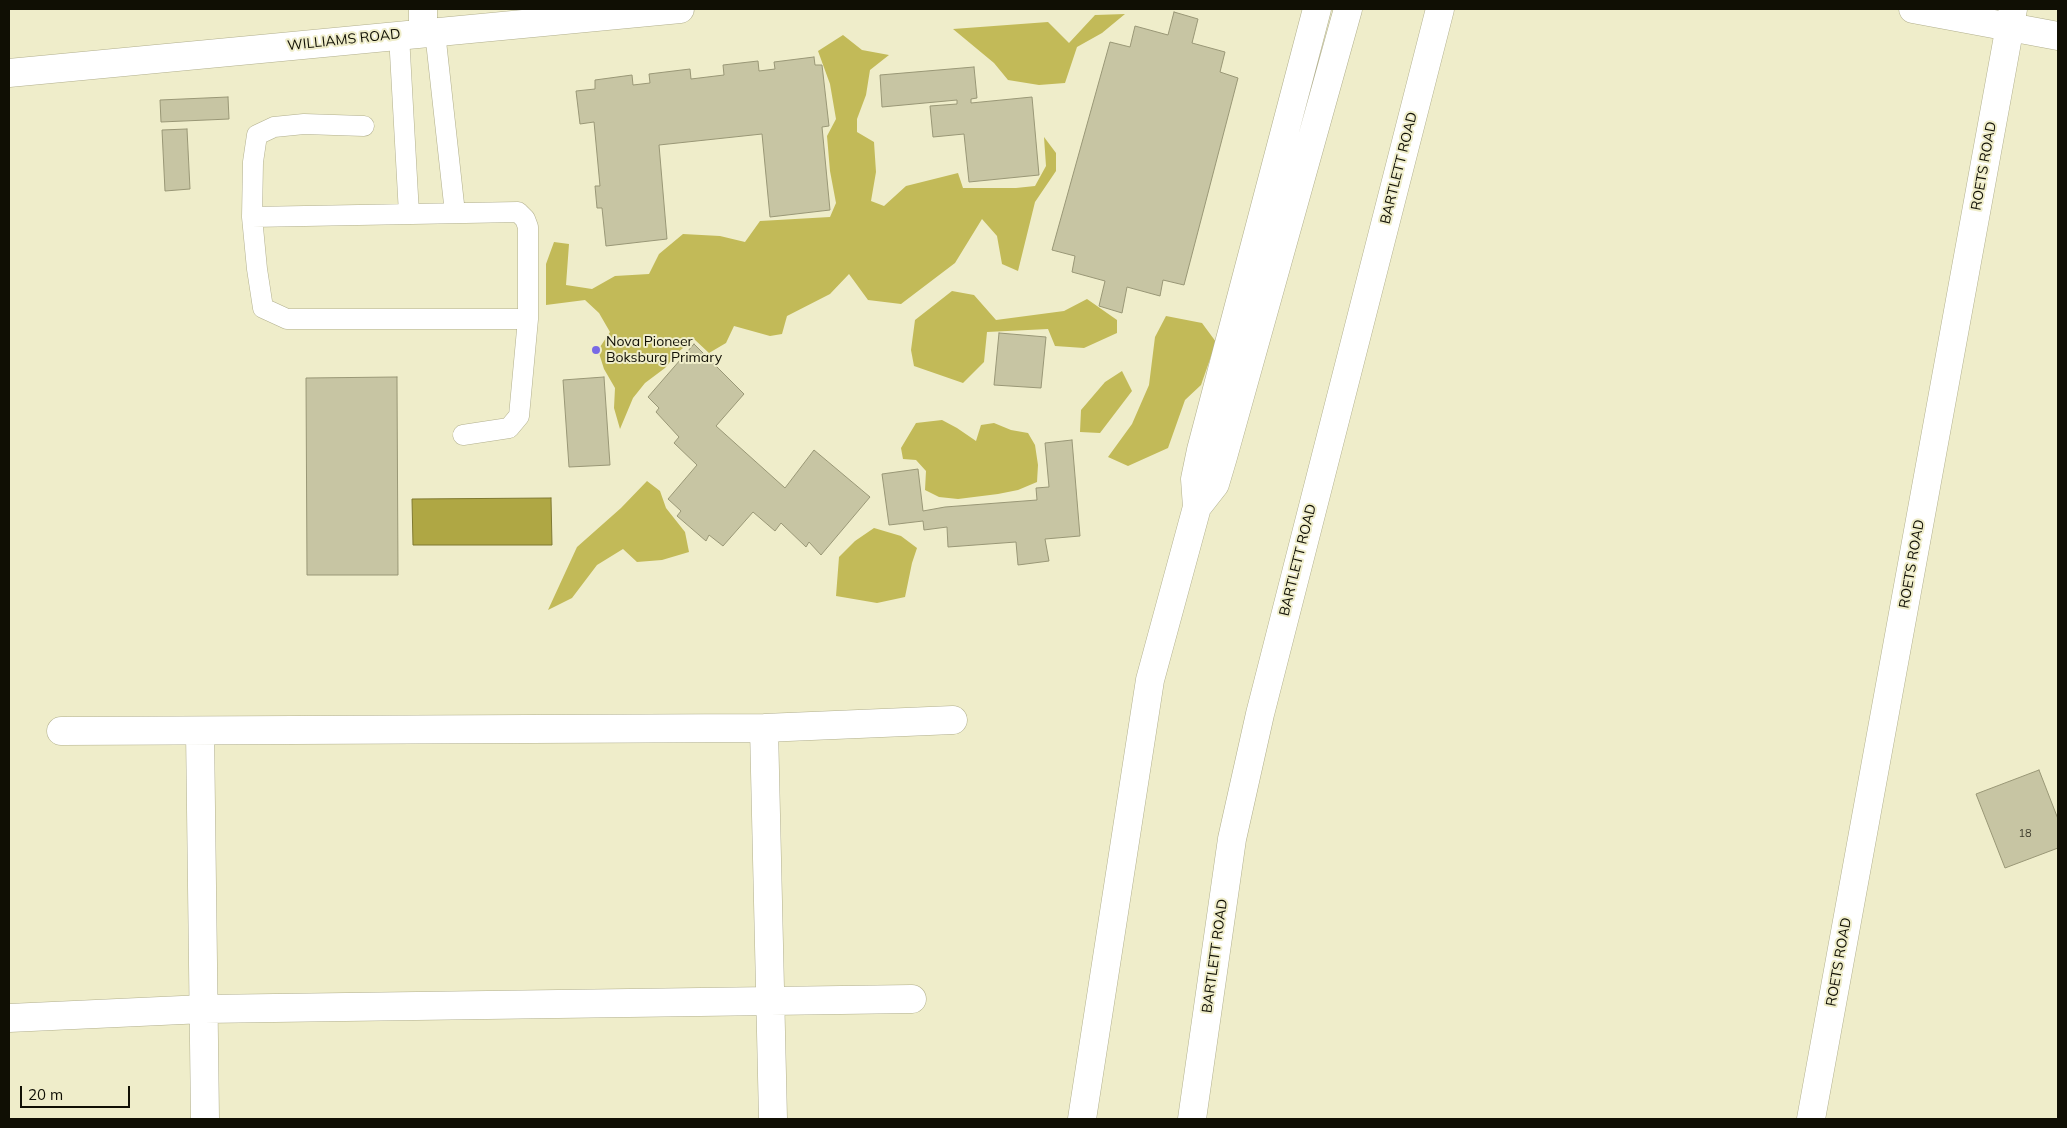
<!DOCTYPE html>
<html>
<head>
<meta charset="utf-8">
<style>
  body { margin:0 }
  #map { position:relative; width:2067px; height:1128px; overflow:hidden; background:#efedca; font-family:Mulish,sans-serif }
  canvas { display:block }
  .frame { position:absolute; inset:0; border:10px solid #100f04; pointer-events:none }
  .scale { position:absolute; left:20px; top:1086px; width:110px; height:22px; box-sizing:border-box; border:2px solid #100f04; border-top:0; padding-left:6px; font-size:15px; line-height:18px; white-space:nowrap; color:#100f04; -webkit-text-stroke:4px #efedca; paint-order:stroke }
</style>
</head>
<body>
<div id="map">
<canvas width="2067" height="1128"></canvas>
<div class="frame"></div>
<div class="scale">20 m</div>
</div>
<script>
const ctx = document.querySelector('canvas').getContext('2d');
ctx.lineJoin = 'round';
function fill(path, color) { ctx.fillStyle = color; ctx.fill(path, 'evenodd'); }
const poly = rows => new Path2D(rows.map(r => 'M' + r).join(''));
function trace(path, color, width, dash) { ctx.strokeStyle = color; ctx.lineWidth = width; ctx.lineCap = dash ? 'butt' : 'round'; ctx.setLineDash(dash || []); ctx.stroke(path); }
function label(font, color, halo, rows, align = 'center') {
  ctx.font = font + ' Mulish,sans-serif'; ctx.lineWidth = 4; ctx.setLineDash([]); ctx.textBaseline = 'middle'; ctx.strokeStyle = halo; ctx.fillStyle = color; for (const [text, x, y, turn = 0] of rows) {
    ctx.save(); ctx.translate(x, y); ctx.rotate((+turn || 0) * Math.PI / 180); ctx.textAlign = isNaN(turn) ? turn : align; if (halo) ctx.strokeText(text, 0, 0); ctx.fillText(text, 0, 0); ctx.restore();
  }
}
fill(poly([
  [1125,14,1102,33,1077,47,1065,83,1039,85,1008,80,994,63,953,29,1048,22,1069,43,1095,15],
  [843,35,862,50,889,55,870,70,866,95,857,119,857,132,874,142,876,172,871,201,884,206,906,186,958,173,963,188,1016,188,1035,186,1046,166,1044,137,1056,153,1056,171,1035,202,1018,271,1002,264,997,236,982,219,955,263,901,304,868,300,849,274,830,294,787,316,782,334,770,336,734,326,726,343,709,353,694,339,677,353,665,368,645,383,633,398,620,429,614,408,615,388,604,369,598,350,610,332,599,313,585,300,546,305,546,264,554,242,569,244,566,285,592,289,615,276,649,274,659,254,683,234,720,236,745,242,760,221,830,217,836,203,830,171,827,136,836,119,830,84,818,51],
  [952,291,974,295,996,320,1064,311,1087,299,1117,320,1117,333,1084,348,1055,346,1048,329,987,332,984,362,963,383,914,366,911,350,915,320],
  [1166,316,1202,323,1216,342,1201,385,1185,400,1168,448,1128,466,1108,457,1132,424,1149,385,1155,337],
  [1122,371,1132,391,1100,433,1080,432,1081,410,1105,382],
  [942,420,957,428,976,441,981,425,994,423,1011,430,1028,433,1035,445,1038,465,1037,482,1018,490,998,494,958,499,939,497,925,490,926,471,916,460,903,459,901,448,916,423],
  [647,481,660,491,666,508,685,532,689,552,662,560,637,562,623,549,597,565,572,598,548,610,577,547,621,508],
  [874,528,901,536,917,548,912,563,905,597,877,603,836,596,839,557,855,541]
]), '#c2ba58');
const water = poly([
  [551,498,552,545,413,545,412,499,551,498]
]);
fill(water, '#afa744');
trace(water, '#7f7931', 1);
const building = poly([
  [1174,12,1198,19,1192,43,1225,52,1220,72,1238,78,1184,285,1163,280,1160,296,1127,287,1122,313,1099,306,1105,281,1072,272,1075,256,1052,250,1110,42,1130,47,1135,26,1168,35,1174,12],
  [814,57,815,65,822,65,829,126,822,127,830,210,770,217,762,134,659,145,667,239,606,246,602,208,597,208,595,186,600,186,594,122,580,124,576,91,595,89,595,80,632,75,633,85,650,83,649,74,690,69,691,79,724,75,723,65,758,61,759,71,775,69,774,62,814,57],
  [974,67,977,98,971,99,971,103,1032,97,1039,175,969,182,964,134,933,137,930,106,957,104,957,100,882,107,880,75,974,67],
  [228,97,229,119,161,122,160,100,228,97],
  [187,129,190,189,165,191,162,130,187,129],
  [999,333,1046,337,1041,388,994,385,999,333],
  [694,344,744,394,716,426,785,488,814,450,870,497,821,555,809,542,806,547,781,523,775,531,753,512,723,546,709,535,706,541,677,516,681,511,668,499,697,465,674,443,679,437,656,412,659,408,648,397,694,344],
  [397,377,398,575,307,575,306,378,397,377],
  [604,377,610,465,569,467,563,380,604,377],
  [1072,440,1080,536,1045,539,1049,561,1018,565,1016,542,948,547,947,527,924,530,923,521,889,525,882,474,918,469,923,511,945,507,1037,500,1036,488,1049,487,1045,443,1072,440],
  [2039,770,2058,819,2058,848,2005,868,1976,794,2039,770]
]);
fill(building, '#c7c5a3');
trace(building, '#999776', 1);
const service = poly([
  [435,32,455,213],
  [399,35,409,214],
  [364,126,304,124,274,127,257,135,253,162,252,217,257,269,263,308,287,319,528,319],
  [252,217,518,212,525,219,528,227,528,319,519,416,509,428,463,435]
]);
const minor = poly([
  [1913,9,2058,36],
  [423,32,423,9],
  [9,73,680,9],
  [764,728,773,1119],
  [61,731,764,728,953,720],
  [200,731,205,1119],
  [9,1018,204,1009,912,999],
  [1192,1119,1232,839,1260,714,1440,9],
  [1811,1119,2013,9]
]);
const tertiary = poly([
  [1197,507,1215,484,1223,457,1348,9],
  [1082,1119,1150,680,1197,507,1195,479,1201,450,1317,9]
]);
trace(service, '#b1af8d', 21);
trace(minor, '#b1af8d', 29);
trace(tertiary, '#b1af8d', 29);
trace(service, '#fff', 20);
trace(minor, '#fff', 28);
trace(tertiary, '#fff', 28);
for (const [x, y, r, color] of [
  [596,350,5,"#786ae5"]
]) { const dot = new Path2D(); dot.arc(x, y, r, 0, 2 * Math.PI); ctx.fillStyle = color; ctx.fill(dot); trace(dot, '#efedca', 2); }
label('11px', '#3e3c2c', null, [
  ["18",2025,834]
]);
label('14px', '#100f04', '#efedca', [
  ["WILLIAMS ROAD",344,40,-6],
  ["ROETS ROAD",1984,166,-80],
  ["BARTLETT ROAD",1399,168,-76],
  ["BARTLETT ROAD",1298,560,-76],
  ["ROETS ROAD",1912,564,-80],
  ["BARTLETT ROAD",1215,956,-82],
  ["ROETS ROAD",1839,962,-80]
]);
label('14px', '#100f04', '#efedca', [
  ["Nova Pioneer",606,342],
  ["Boksburg Primary",606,358]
], 'left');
</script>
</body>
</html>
